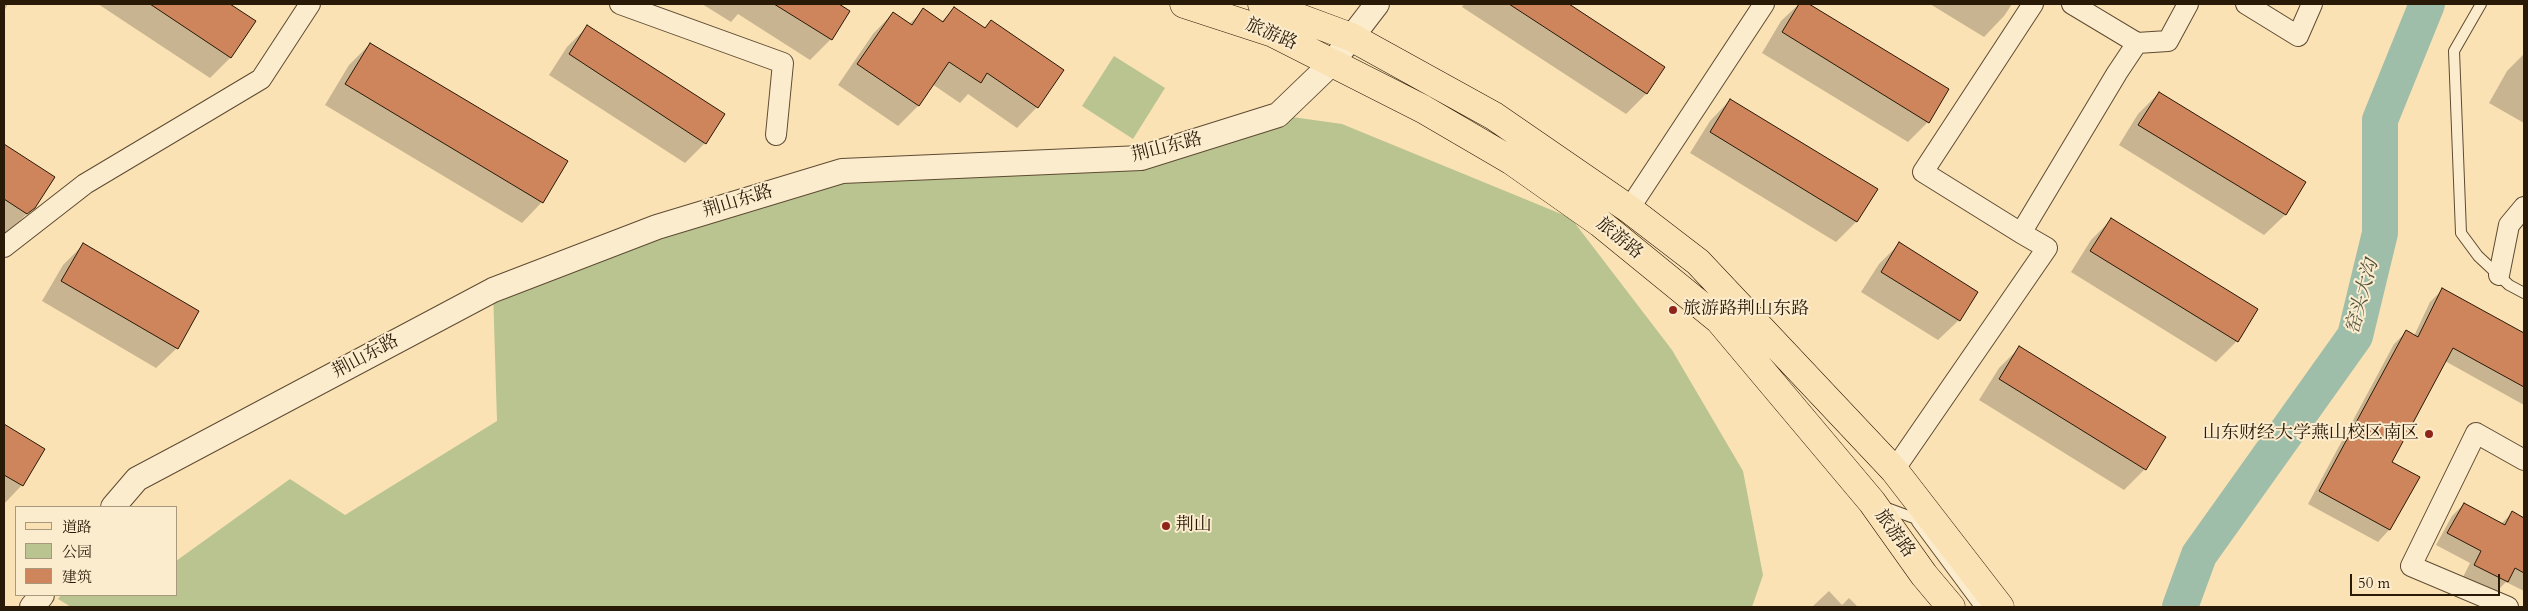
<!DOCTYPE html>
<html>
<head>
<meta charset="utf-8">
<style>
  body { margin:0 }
  #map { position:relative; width:2528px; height:611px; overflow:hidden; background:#fbe2b4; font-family:Cardo,"Noto Serif SC",serif }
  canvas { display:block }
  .frame { position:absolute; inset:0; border:5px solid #291907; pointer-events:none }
  .legend { position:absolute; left:15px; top:506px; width:162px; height:90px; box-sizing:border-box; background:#fcecce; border:1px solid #a8987e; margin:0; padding:6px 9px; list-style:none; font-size:15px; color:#291907 }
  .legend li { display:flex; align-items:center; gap:10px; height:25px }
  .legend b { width:25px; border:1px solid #a8987e }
  .scale { position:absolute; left:2350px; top:574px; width:150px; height:22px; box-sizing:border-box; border:2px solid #291907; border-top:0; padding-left:6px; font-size:15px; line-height:18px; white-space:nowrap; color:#291907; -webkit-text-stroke:4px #fcecce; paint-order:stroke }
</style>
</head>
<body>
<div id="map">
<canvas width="2528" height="611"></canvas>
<div class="frame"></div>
<ul class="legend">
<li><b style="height:6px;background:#fbe2b4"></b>道路</li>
<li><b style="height:14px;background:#b9c491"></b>公园</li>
<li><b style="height:14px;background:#ce855c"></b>建筑</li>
</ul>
<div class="scale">50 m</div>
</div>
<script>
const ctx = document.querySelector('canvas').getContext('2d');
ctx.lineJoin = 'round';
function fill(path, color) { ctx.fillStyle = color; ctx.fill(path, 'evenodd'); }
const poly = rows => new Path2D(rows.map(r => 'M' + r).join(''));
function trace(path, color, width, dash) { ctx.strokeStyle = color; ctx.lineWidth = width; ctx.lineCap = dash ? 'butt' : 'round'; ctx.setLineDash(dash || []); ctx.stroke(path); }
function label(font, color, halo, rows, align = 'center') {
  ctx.font = font + ' Cardo,"Noto Serif SC",serif'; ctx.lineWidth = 4; ctx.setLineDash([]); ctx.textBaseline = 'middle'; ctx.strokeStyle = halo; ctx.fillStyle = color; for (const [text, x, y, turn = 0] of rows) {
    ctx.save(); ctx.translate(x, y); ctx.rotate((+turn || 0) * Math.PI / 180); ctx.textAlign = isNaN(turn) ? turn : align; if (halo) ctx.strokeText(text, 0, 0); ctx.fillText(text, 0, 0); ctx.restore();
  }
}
fill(poly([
  [1114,56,1165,88,1133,139,1082,106],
  [1278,115,1342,124,1571,218,1672,350,1743,471,1763,575,1752,607,71,607,58,599,61,595,176,595,176,561,290,479,345,515,497,421,493,290,842,171,1141,158]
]), '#b9c491');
fill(poly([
  [4,4,8,4,4,11],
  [98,4,228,4,255,21,231,57,210,78],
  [702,4,837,4,848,11,831,39,810,60,738,14,731,22],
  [1464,4,1567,4,1664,67,1646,94,1626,114,1462,7],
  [1799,4,1807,4,1948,90,1928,122,1908,142,1762,53,1781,21],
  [1930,4,2012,4,2004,16,1984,37],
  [954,9,984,29,991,22,1037,107,1017,128,968,94,960,103,932,84,918,106,898,126,838,85,873,34,893,13,909,24,924,10,941,22],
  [587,27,705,143,685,163,549,75,567,47],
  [370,44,542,202,522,223,325,105,349,65],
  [2524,54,2524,123,2489,103,2507,71],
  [2159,93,2304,183,2285,215,2264,235,2119,145,2138,114],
  [1730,100,1876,190,1856,222,1836,242,1690,153,1710,121],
  [4,145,53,177,34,207,6,234,4,232],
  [2111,220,2237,341,2216,362,2071,272,2091,240],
  [1899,244,1959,320,1938,340,1861,292,1879,264],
  [83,245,177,348,156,368,42,301,63,265],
  [2442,290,2524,335,2524,405,2445,361,2390,462,2389,530,2378,542,2308,504,2394,344,2406,332,2414,336,2430,302],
  [2019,348,2145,469,2124,490,1979,400,1999,368],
  [4,426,43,449,22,485,4,504],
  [2464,504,2501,524,2512,513,2524,519,2524,591,2506,582,2495,593,2463,577,2470,563,2436,545,2452,516],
  [1829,591,1842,605,1849,598,1858,607,1812,607]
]), '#0003');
trace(poly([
  [2180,607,2199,555,2355,336,2380,233,2380,120,2427,4]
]), '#9fbeaa', 36);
const building = poly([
  [150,4,230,4,256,21,231,58,150,4],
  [774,4,839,4,850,11,832,40,774,4],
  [1509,4,1569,4,1665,67,1647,94,1509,4],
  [1799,4,1809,4,1949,89,1929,123,1782,32,1799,4],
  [954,7,985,28,991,20,1064,70,1038,108,987,73,981,83,949,62,919,106,857,64,893,12,912,25,923,8,943,22,954,7],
  [587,25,725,114,706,144,569,54,587,25],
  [370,43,568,161,543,203,345,84,370,43],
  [2159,92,2306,182,2286,215,2138,125,2159,92],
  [1730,99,1878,189,1857,222,1710,132,1730,99],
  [4,144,55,177,35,208,27,214,4,199,4,144],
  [2111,218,2258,309,2238,342,2090,251,2111,218],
  [1899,242,1978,292,1960,321,1881,272,1899,242],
  [83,243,199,311,178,349,61,281,83,243],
  [2442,288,2524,333,2524,387,2453,348,2392,462,2420,477,2390,530,2319,491,2406,330,2418,337,2442,288],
  [2019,346,2166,437,2146,470,1999,379,2019,346],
  [4,424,45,449,23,486,4,475,4,424],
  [2464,503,2505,525,2512,511,2524,518,2524,573,2515,568,2508,582,2474,565,2481,551,2447,533,2464,503]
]);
fill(building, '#ce855c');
trace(building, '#291907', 1);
const service = poly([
  [2481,4,2454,51,2461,233,2478,256,2509,285,2524,293],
  [1884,507,1914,518],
  [1917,522,1980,607]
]);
const minor = poly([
  [620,4,783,63,776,135],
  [2072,4,2137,43],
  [2246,4,2298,36,2312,4],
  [1629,209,1764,4],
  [2021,233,1923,172,2033,4],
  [4,247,85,184,261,79,310,4],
  [2499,275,2509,225,2524,207],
  [1894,470,2047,248,2021,233,2117,73,2137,43,2168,41,2188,4],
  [2508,607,2411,566,2476,433,2524,460]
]);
const tertiary = poly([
  [113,507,137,479,493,290,657,227,842,171,1141,158,1278,115,1331,64,1377,4],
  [32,607,42,595]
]);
const primary = poly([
  [1184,4,1273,33,1423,109,1512,161,1600,223,1719,320,1872,502,1924,575,1951,607],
  [1262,4,1351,37,1494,116,1629,209,1698,262,1894,470,2000,607]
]);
trace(service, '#5e4b32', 12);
trace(minor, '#5e4b32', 22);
trace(tertiary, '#5e4b32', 26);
trace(primary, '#291907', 29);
trace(service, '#fcecce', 10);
trace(minor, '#fcecce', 20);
trace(tertiary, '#fcecce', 24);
trace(primary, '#fbe2b4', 28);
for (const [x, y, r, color] of [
  [1673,310,5,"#8f2418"],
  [2429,434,5,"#8f2418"],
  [1166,526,5,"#8f2418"]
]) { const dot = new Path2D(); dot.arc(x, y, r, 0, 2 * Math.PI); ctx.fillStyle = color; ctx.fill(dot); trace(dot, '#fcecce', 2); }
label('18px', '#291907', '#fcecce', [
  ["旅游路",1271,35,23],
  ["荆山东路",1167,148,-14],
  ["荆山东路",738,202,-17],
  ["旅游路",1619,239,39],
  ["荆山东路",366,357,-28],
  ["旅游路",1894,534,54]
]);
label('18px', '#291907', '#fcecce', [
  ["旅游路荆山东路",1683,310],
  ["山东财经大学燕山校区南区",2419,434,"right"],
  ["荆山",1176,526]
], 'left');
label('italic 19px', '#525340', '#fcecce', [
  ["窑头大沟",2363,297,-75]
]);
</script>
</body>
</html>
